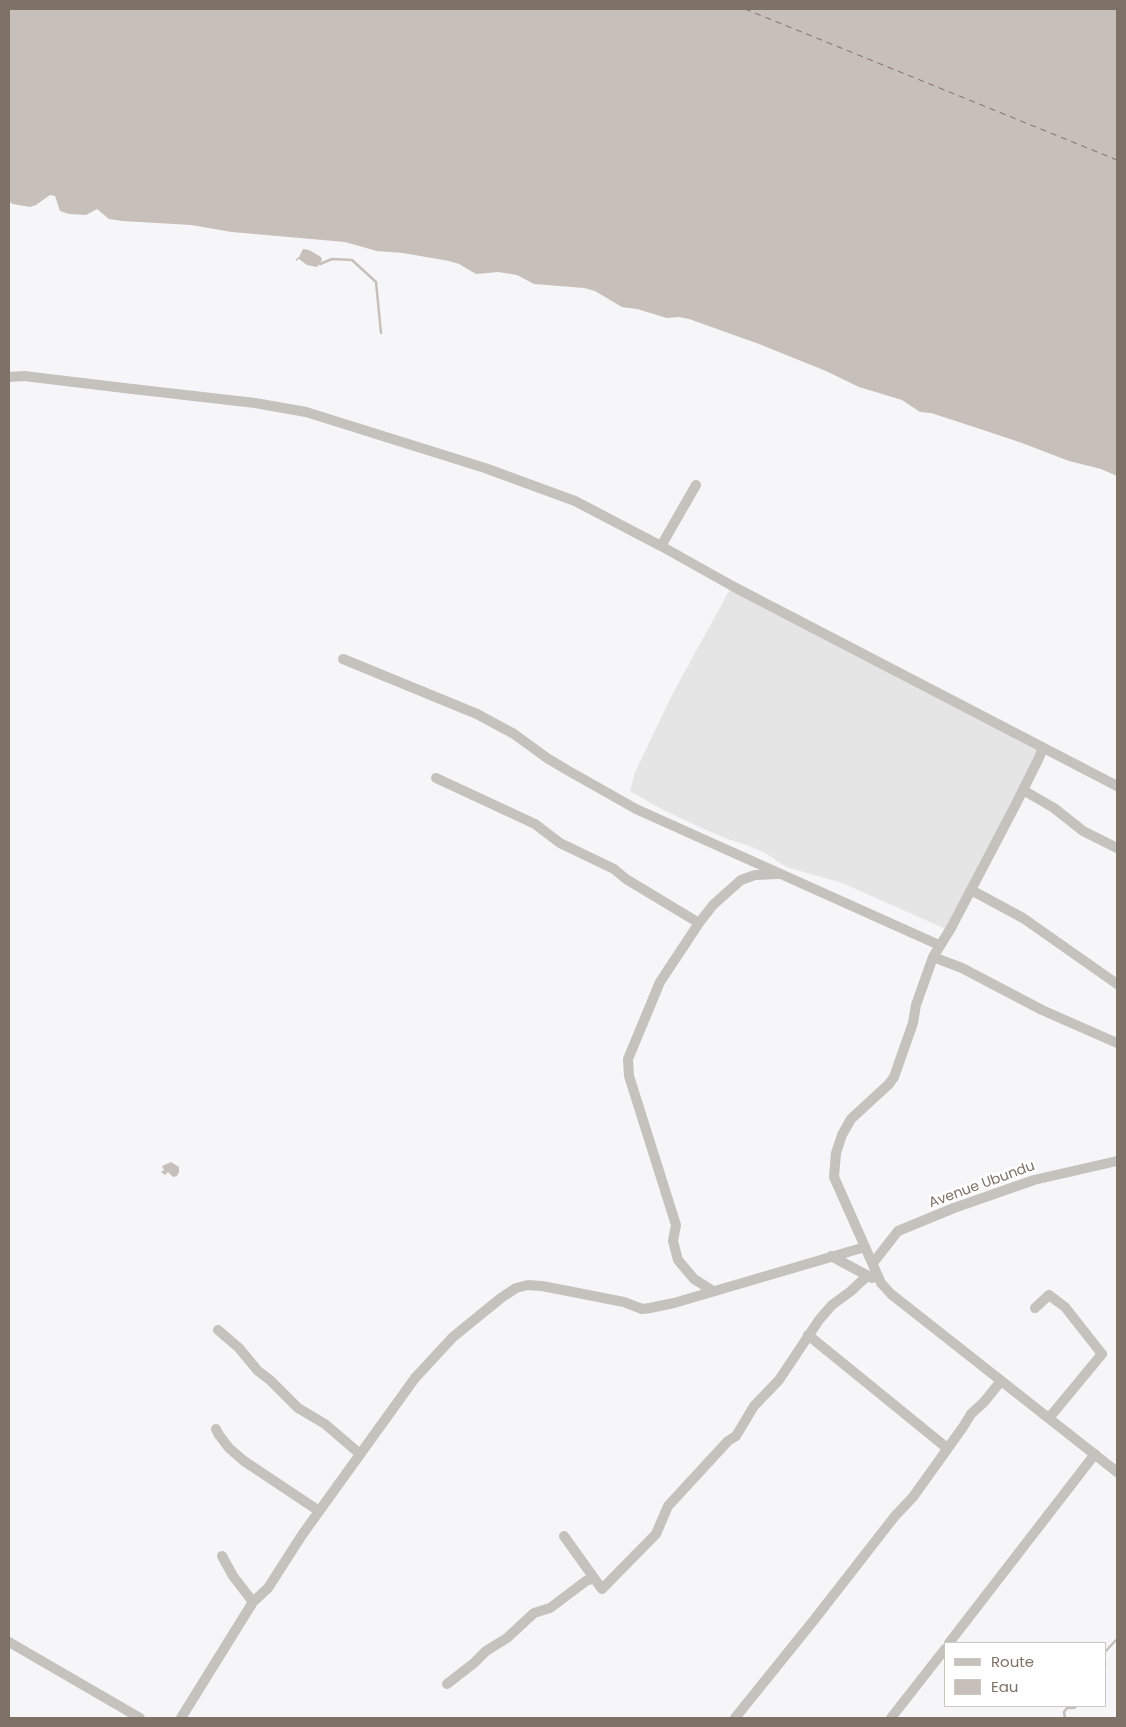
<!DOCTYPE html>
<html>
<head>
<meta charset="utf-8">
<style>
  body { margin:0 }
  #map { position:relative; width:1126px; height:1727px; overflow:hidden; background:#f6f6f8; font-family:Poppins,sans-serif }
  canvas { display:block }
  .frame { position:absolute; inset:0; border:10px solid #7e7266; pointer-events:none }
  .legend { position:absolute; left:944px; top:1642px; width:162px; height:65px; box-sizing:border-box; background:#fff; border:1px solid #cbc7c2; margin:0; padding:6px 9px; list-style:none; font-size:15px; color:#7e7266 }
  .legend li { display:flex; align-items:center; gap:10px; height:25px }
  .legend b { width:25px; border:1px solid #cbc7c2 }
</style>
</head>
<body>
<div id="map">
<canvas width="1126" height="1727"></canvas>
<div class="frame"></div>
<ul class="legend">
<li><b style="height:6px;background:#c5c1bd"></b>Route</li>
<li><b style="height:14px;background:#c7bfb9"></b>Eau</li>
</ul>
</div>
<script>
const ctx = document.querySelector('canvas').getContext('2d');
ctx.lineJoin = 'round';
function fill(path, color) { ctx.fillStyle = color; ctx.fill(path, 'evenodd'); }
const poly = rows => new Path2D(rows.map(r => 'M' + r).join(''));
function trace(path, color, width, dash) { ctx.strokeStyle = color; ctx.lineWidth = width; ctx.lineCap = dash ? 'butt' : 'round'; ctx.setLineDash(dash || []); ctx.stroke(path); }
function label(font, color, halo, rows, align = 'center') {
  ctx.font = font + ' Poppins,sans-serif'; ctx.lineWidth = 5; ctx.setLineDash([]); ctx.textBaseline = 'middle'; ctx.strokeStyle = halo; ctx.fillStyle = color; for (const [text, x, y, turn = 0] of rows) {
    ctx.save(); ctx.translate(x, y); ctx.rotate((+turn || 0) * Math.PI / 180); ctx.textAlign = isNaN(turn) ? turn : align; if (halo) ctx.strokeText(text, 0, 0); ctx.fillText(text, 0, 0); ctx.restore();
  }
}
fill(poly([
  [733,584,1041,747,948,930,842,883,786,867,767,854,749,846,725,838,706,830,663,810,630,791,635,772,674,691]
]), '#e6e5e6');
fill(poly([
  [9,9,1117,9,1117,476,1101,469,1069,461,1022,443,974,427,931,413,920,412,902,400,859,387,826,371,759,344,689,319,679,317,667,318,637,309,622,307,595,291,584,288,534,284,517,275,498,272,476,274,459,264,449,261,403,253,377,251,345,242,232,232,191,225,122,221,109,219,97,209,86,215,69,214,60,211,55,196,50,195,36,205,30,207,13,204,9,202],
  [303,249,309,250,321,257,322,260,317,267,307,265,299,259,296,261,296,259,299,257],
  [171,1162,179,1167,179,1172,177,1176,173,1177,168,1172,165,1175,161,1172,164,1170,162,1166]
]), '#c7bfb9');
trace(poly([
  [320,264,332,259,352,260,376,282,381,333],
  [1105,1652,1117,1639],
  [1105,1663,1105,1665],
  [1065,1718,1064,1712,1067,1708,1074,1708,1076,1706]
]), '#c7bfb9', 2.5);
trace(poly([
  [745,9,1117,160]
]), '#7f6f66', 1, [6, 5]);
trace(poly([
  [9,377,24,376,124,388,255,403,306,412,485,468,575,501,661,546,736,588,1117,786],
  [661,546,696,485],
  [343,659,477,714,514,734,547,758,567,770,636,809,939,945],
  [1043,748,1038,760,1016,804,951,928,933,957,916,1005,913,1023,894,1077,889,1084,851,1119,842,1135,836,1153,834,1177,881,1283,891,1294,1117,1472],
  [436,778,535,824,560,843,614,869,626,879,699,923],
  [1023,790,1054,808,1083,831,1117,848],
  [971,890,1023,918,1117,984],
  [933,957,962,968,1042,1010,1117,1043],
  [831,1256,872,1278],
  [873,1263,898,1231,954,1208,1034,1180,1117,1161],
  [713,1291,694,1279,678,1260,673,1241,676,1225,629,1076,628,1059,660,982,699,923,713,905,741,880,755,875,778,874],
  [1035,1308,1049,1295,1065,1307,1102,1354,1049,1418],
  [218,1330,239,1348,258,1371,270,1380,298,1408,325,1424,360,1454],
  [808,1335,947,1448],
  [216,1429,219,1435,229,1448,244,1461,319,1511],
  [564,1536,594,1578],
  [222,1556,233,1576,253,1602],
  [9,1642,140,1718],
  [949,1643,1095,1454],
  [447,1684,474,1663,486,1651,507,1638,534,1613,550,1608,586,1581,594,1578,602,1589,656,1534,668,1506,728,1441,736,1436,754,1406,779,1380,819,1320,832,1305,851,1291,867,1276],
  [181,1718,253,1602,268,1588,302,1535,415,1378,453,1337,501,1298,516,1288,528,1285,542,1286,624,1302,642,1309,650,1308,674,1303,865,1247],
  [735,1718,814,1620,895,1516,913,1497,963,1427,971,1414,984,1402,1001,1381],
  [891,1718,945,1649]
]), '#c5c1bd', 10);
label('14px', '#7e7266', '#fff', [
  ["Avenue Ubundu",982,1185,-20]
]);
</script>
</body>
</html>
